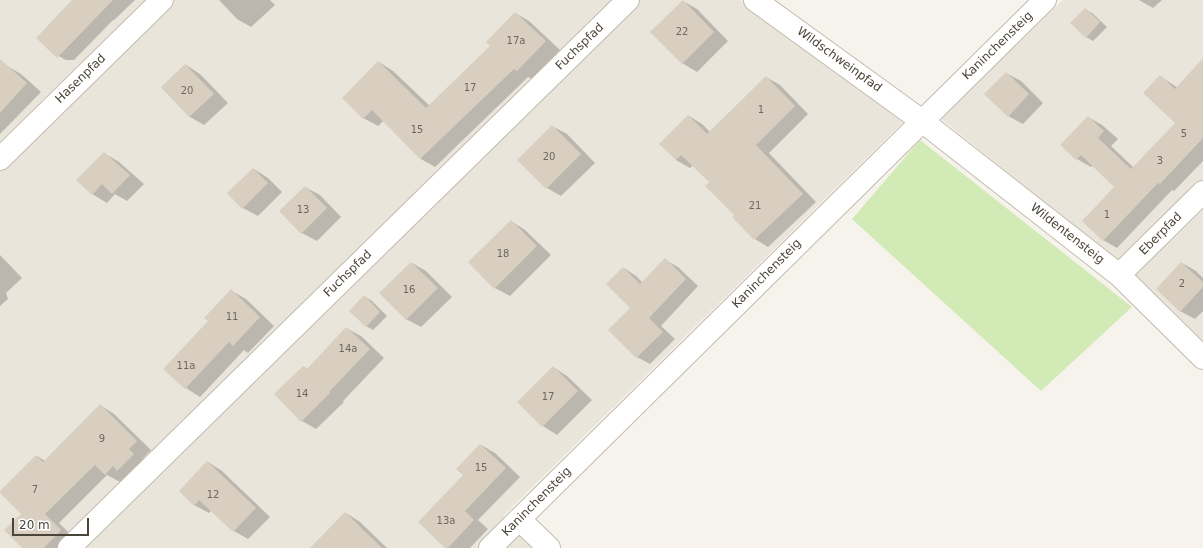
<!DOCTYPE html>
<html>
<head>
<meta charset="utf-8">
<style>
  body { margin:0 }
  #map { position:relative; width:1203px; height:548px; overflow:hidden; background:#f6f3ec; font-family:"DejaVu Sans",sans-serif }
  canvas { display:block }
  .scale { position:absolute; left:12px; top:518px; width:77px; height:18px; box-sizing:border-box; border:2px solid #4b4439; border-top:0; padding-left:5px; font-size:12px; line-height:14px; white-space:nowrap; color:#4b4439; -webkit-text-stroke:3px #fff; paint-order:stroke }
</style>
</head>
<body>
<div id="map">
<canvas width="1203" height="548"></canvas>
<div class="scale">20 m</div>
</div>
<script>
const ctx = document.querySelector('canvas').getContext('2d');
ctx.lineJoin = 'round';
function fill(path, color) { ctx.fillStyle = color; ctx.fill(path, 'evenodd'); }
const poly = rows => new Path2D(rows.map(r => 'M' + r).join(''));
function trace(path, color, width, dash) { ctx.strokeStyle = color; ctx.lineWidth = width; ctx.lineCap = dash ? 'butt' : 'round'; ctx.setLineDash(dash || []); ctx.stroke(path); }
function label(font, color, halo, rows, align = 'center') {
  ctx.font = font + ' "DejaVu Sans",sans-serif'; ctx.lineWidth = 4; ctx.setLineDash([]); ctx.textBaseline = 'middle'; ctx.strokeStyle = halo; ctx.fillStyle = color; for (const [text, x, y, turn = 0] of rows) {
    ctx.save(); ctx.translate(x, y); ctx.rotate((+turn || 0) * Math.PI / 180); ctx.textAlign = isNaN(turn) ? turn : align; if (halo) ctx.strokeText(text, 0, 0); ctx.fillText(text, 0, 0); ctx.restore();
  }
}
fill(poly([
  [0,0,740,0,903,122,503,516,535,548,0,548],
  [1063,0,1203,0,1203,342,1128,269,940,118]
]), '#eae5da');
fill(poly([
  [920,140,1132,307,1041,391,852,219]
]), '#d2eab5');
fill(poly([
  [74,0,135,0,114,20,113,20,74,60,66,60,53,53],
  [219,0,270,0,275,5,251,27,237,19],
  [1139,0,1162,0,1153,8],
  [683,1,697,9,728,41,697,72,682,63],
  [1085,9,1092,13,1107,27,1093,41,1086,37],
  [515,13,529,21,560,50,532,79,528,77,435,167,421,159,384,120,378,126,363,118,379,62,393,71,430,106,492,46],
  [1203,60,1203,161,1174,191,1172,190,1117,248,1103,240,1116,187,1093,165,1091,167,1077,159,1088,117,1102,125,1118,139,1111,146,1134,168,1177,123,1160,76,1178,88],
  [186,65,200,74,228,103,204,125,190,117,162,88],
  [7,66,21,74,41,92,0,134,0,73],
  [1006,73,1021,81,1043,103,1023,124,1008,116],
  [766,77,780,85,808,114,769,153,816,202,768,247,755,239,710,182,693,165,690,168,676,160,689,116,702,124,710,132],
  [552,126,567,134,595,163,561,196,547,188],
  [104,153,119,162,144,184,127,201,115,194,107,203,92,194],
  [254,169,268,178,282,192,258,216,243,208],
  [305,187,320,195,341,217,317,241,302,233,280,211],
  [511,221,525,230,551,255,510,296,495,288],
  [0,255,22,278,6,293,8,299,0,306],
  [665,260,678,267,698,286,661,326,675,339,650,364,637,357,609,330,632,308,624,268,636,276,643,283],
  [412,263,426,271,452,297,421,327,406,319],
  [1182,263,1196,271,1203,278,1203,311,1195,319,1180,311],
  [232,291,246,299,274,326,248,353,244,350,200,397,186,388,209,321],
  [364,296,372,301,387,316,373,330,366,326],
  [346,328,361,336,384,358,343,401,344,402,316,429,302,421,304,367,308,369],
  [553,367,567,376,592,400,557,435,543,426,519,402],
  [100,405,114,414,151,450,143,458,148,462,132,478,127,475,120,482,107,475,59,523,75,539,66,548,23,548,22,514,37,456,45,461],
  [481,445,495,453,520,477,478,520,488,529,470,548,447,548,464,475],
  [208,462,222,471,270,517,248,539,234,531,212,510,209,513,194,505],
  [346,513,360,522,387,548,325,548]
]), '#0003');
fill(poly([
  [72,0,113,0,57,58,36,38],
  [683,0,714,32,682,64,650,32],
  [1085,8,1100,22,1086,38,1070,23],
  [515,12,546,41,517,71,514,69,420,159,372,110,363,119,342,98,378,61,426,108,490,46,486,42],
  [1203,58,1203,138,1160,184,1158,183,1103,241,1082,221,1114,187,1081,155,1076,160,1060,145,1088,116,1104,131,1098,138,1131,169,1175,123,1143,93,1160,75,1175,89],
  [0,59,27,83,0,113],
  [185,64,214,94,189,117,161,87],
  [1006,72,1029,94,1008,117,984,94],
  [766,76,795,106,756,145,803,194,754,240,732,217,734,215,705,186,709,182,681,155,676,160,659,144,688,115,707,134],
  [552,125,581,154,546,189,517,160],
  [104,152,130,175,112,194,102,184,92,195,76,180],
  [253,168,268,183,242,209,227,193],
  [305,186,327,208,301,234,279,211],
  [511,220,537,246,494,289,468,262],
  [665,258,686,279,649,318,663,332,636,358,608,330,630,308,606,284,623,267,640,284],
  [411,262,438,288,406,320,379,293],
  [1181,262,1203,282,1203,287,1180,312,1156,289],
  [231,289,260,317,233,346,229,342,185,389,163,369,208,321,204,318],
  [364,295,380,312,366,327,349,311],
  [346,327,370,349,329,392,330,393,301,422,274,394,303,366,307,369],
  [553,366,578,391,542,427,517,402],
  [100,404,137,441,129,449,134,454,117,471,113,466,105,475,95,465,45,514,61,530,44,548,22,548,4,530,21,514,0,493,0,491,36,455,43,462],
  [480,444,506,468,465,511,474,520,448,548,445,548,418,522,463,475,456,469],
  [207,461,256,508,233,532,199,500,194,506,179,491],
  [345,512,382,548,310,548]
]), '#d8cfc1');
const minor = poly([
  [755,0,922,121,1119,275,1203,358],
  [0,159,162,0],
  [1119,275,1203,192],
  [519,519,549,548],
  [69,548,628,0],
  [490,548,1045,0]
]);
trace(minor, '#c2bbae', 24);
trace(minor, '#fff', 22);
label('10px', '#6e675b', null, [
  ["22",682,32],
  ["17a",516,41],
  ["17",470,88],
  ["20",187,91],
  ["1",761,110],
  ["15",417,130],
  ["5",1184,134],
  ["20",549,157],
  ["3",1160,161],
  ["21",755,206],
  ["13",303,210],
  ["1",1107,215],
  ["18",503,254],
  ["2",1182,284],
  ["16",409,290],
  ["11",232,317],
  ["14a",348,349],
  ["11a",186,366],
  ["14",302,394],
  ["17",548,397],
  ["9",102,439],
  ["15",481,468],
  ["7",35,490],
  ["12",213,495],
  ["13a",446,521]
]);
label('12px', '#4b4439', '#fff', [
  ["Kaninchensteig",998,46,-44],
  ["Fuchspfad",580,47,-44],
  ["Wildschweinpfad",839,60,36],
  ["Hasenpfad",81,79,-44],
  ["Wildentensteig",1067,234,38],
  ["Eberpfad",1161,234,-45],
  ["Fuchspfad",348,274,-44],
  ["Kaninchensteig",767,274,-45],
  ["Kaninchensteig",537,502,-45]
]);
</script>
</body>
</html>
